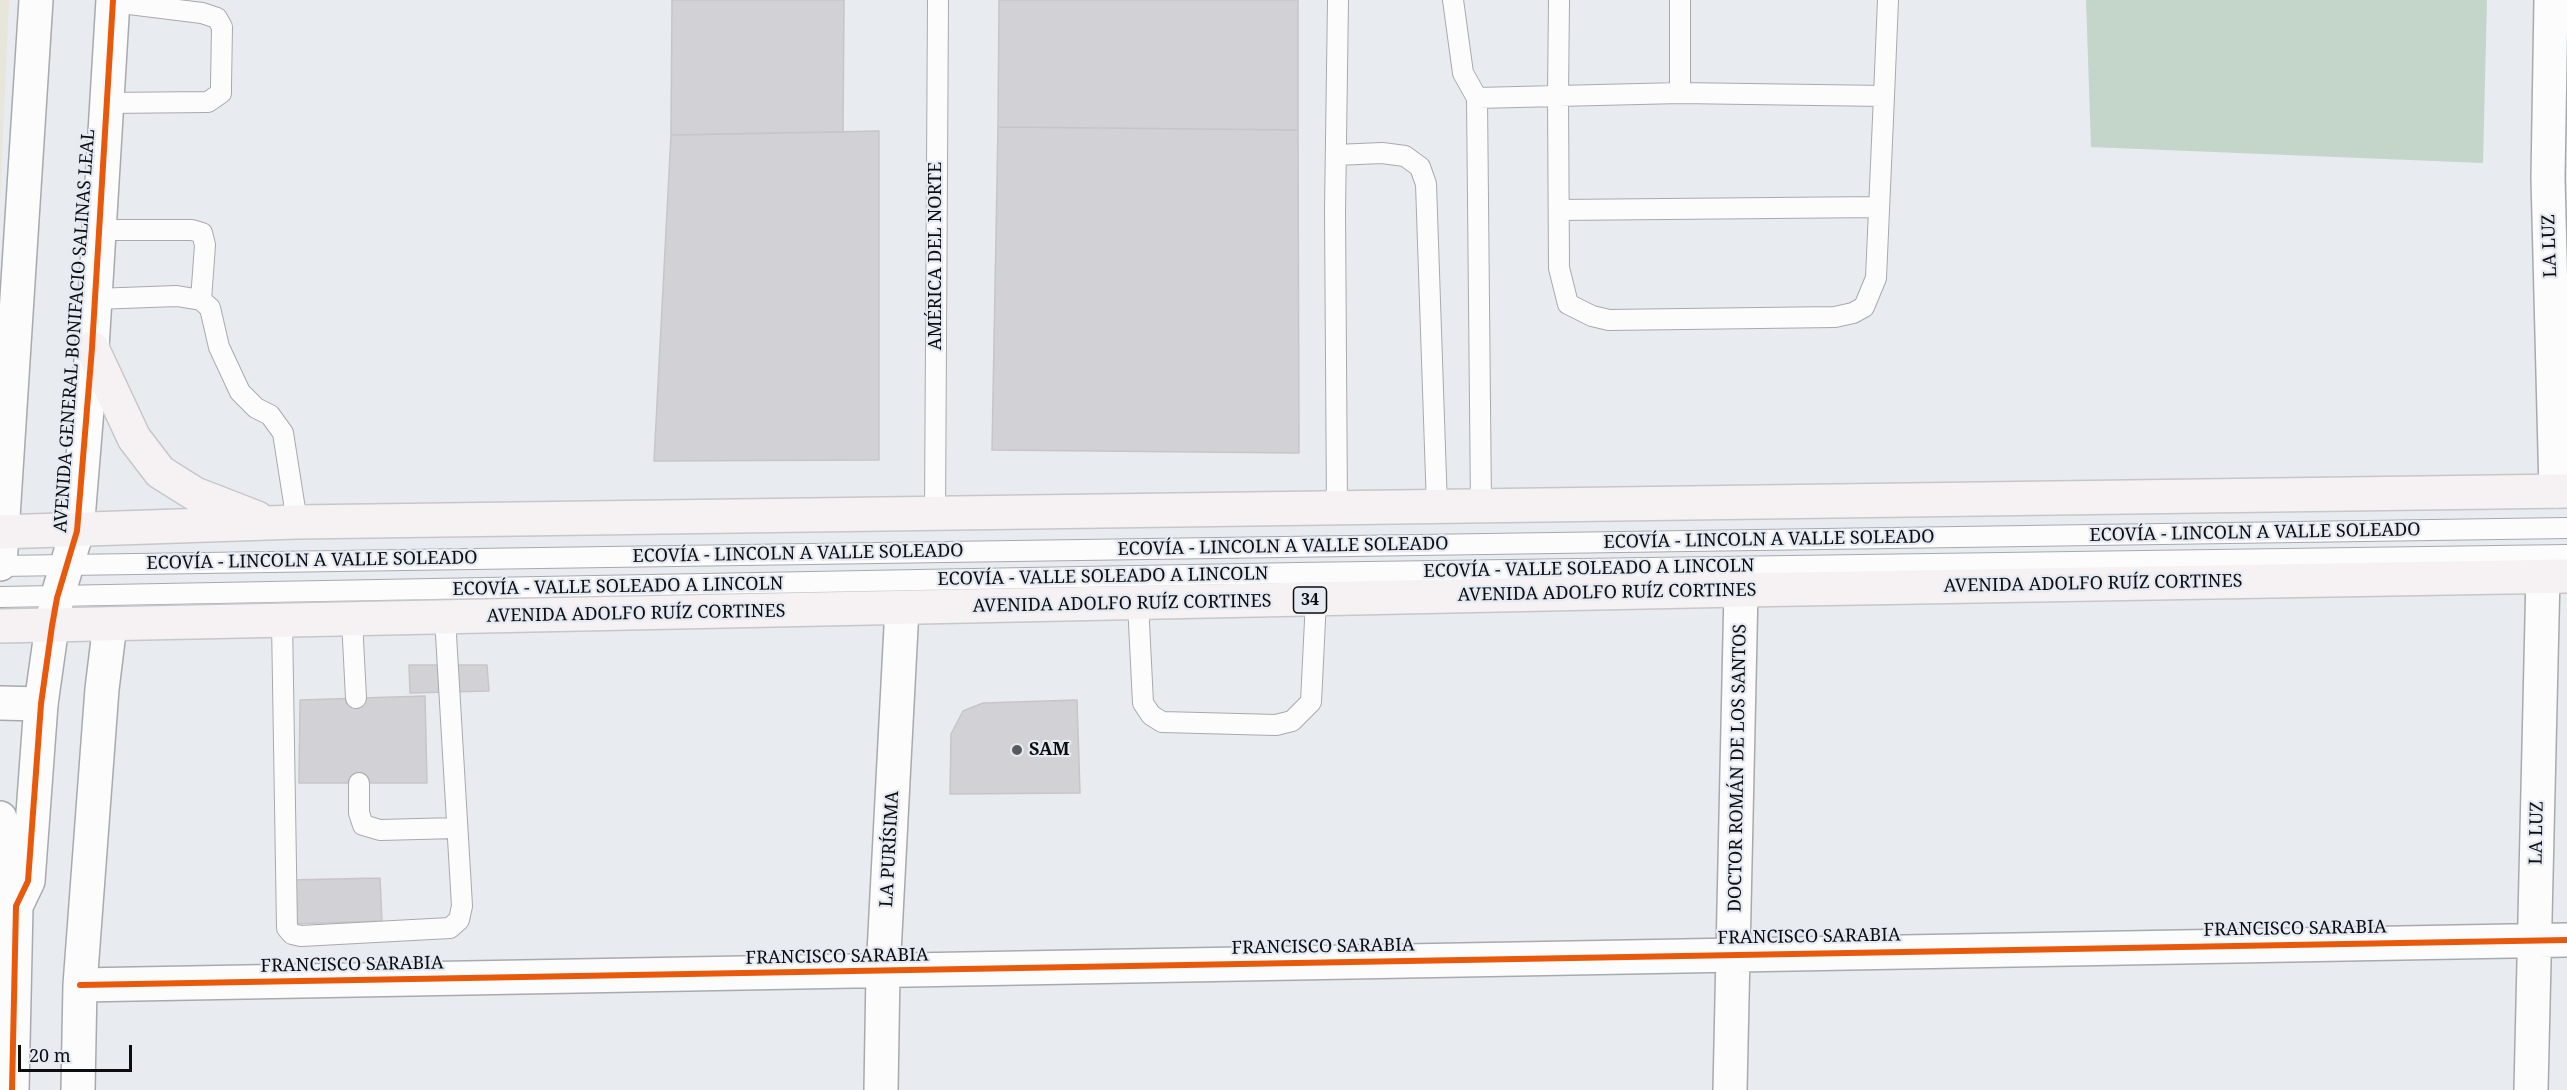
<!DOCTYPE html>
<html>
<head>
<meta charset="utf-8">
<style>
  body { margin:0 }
  #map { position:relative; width:2567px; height:1090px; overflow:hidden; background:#e8ebf0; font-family:"Noto Serif",serif }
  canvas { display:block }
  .scale { position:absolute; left:18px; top:1045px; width:114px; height:27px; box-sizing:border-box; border:3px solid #0b0d0f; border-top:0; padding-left:8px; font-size:18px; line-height:21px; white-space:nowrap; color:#0b0d0f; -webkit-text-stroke:4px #e5eaf3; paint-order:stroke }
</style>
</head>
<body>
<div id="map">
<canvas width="2567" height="1090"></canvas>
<div class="scale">20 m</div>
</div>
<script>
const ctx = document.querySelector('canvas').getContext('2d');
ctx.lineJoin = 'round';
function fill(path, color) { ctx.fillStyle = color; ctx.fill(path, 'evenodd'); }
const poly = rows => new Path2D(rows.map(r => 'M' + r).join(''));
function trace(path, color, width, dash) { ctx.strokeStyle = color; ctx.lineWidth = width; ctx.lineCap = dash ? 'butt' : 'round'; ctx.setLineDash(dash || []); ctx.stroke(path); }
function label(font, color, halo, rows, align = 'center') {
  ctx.font = font + ' "Noto Serif",serif'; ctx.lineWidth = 4.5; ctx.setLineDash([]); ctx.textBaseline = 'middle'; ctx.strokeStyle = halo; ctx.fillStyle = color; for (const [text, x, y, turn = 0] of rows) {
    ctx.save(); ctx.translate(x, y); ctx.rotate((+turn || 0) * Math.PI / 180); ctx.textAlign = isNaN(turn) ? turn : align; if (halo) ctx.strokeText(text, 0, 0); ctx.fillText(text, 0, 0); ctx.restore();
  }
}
fill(poly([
  [0,0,9,0,0,201]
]), '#e8e5db');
fill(poly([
  [2086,0,2487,0,2483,163,2091,147]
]), '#c4d6ca');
const building = poly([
  [672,0,844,0,843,132,671,135,672,0],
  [999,0,1298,0,1298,130,998,127,999,0],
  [998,127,1298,130,1299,453,992,450,998,127],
  [879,131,879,460,654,461,671,135,879,131],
  [409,665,487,665,489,691,410,693,409,665],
  [425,696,427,783,299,783,300,700,425,696],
  [1077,700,1080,793,950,794,951,734,963,711,983,703,1077,700],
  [380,878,382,921,290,924,289,880,380,878]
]);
fill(building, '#d2d1d5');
trace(building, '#c6c6ca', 1.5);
const lane = poly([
  [1453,0,1463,73,1477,98],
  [1680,0,1680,93],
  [1884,96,1888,0],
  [107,103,208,102,221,93,221,85,222,27,217,18,202,13,113,2],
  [1336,155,1382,153,1405,156,1420,167,1426,184,1437,507],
  [1559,210,1879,207],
  [99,230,192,230,202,233,205,245,201,300],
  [95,299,177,296,201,300,210,308,219,347,240,392,256,408,270,415,283,433,297,522],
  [1481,506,1477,98,1558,96,1680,93,1884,96,1876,278,1864,307,1853,313,1835,317,1609,320,1592,316,1568,304,1559,268,1558,96,1559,0],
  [1337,508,1335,211,1338,0],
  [935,513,938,0],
  [0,566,2567,528],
  [0,597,1297,573,2567,555],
  [1138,603,1143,703,1151,715,1162,722,1276,725,1292,721,1311,702,1316,600],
  [352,620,356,698],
  [282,621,287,928,292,934,301,936,450,928,459,920,462,906,445,618],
  [359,783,359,813,363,825,380,830,457,828]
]);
const street = poly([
  [2551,0,2548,178,2556,491],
  [0,703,41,704],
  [80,985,2567,940],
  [78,1090,80,985,102,689,110,624],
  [881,1090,883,972,902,608],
  [1730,1090,1741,590],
  [2531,1090,2543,576]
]);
const secondary = poly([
  [0,564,36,0],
  [0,818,1,882,16,906],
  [12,1090,16,906,28,881,41,704,52,626,57,598,77,531,92,348,113,0]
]);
const primary = poly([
  [92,348,134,438,160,472,195,494,257,518],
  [0,532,297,522,2567,491],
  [0,626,1741,590,2567,576]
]);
trace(lane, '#a7aaad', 22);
trace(street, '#a7aaad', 36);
trace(secondary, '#a7aaad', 36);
trace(primary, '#c6c7c9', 36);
trace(lane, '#fcfcfd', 20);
trace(street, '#fcfcfd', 33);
trace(secondary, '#fcfcfd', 33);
trace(primary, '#f6f1f3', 33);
trace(poly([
  [80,985,2567,940],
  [12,1090,16,906,28,881,41,704,52,626,57,598,77,531,92,348,113,0]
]), '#e8590c', 6);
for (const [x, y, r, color] of [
  [1017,750,6,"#585b5e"]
]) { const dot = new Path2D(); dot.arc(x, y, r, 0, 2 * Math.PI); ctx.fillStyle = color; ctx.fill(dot); trace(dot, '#e5eaf3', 2); }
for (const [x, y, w] of [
  [1310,600,33]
]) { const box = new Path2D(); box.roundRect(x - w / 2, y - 13, w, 26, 4.5); ctx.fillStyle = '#e5eaf3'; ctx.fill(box); trace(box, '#0b0d0f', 1.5); }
label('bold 16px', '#0b0d0f', null, [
  ["34",1310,600]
]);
label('18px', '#0b0d0f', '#e5eaf3', [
  ["LA LUZ",2550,246,-92],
  ["AMÉRICA DEL NORTE",936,256,-90],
  ["AVENIDA GENERAL BONIFACIO SALINAS LEAL",75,331,-86],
  ["ECOVÍA - LINCOLN A VALLE SOLEADO",2255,533,-1],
  ["ECOVÍA - LINCOLN A VALLE SOLEADO",1769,540,-1],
  ["ECOVÍA - LINCOLN A VALLE SOLEADO",1283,547,-1],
  ["ECOVÍA - LINCOLN A VALLE SOLEADO",798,554,-1],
  ["ECOVÍA - LINCOLN A VALLE SOLEADO",312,561,-1],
  ["ECOVÍA - VALLE SOLEADO A LINCOLN",1589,569,-1],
  ["ECOVÍA - VALLE SOLEADO A LINCOLN",1103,577,-1],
  ["AVENIDA ADOLFO RUÍZ CORTINES",2093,584,-1],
  ["ECOVÍA - VALLE SOLEADO A LINCOLN",618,587,-1],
  ["AVENIDA ADOLFO RUÍZ CORTINES",1607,593,-1],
  ["AVENIDA ADOLFO RUÍZ CORTINES",1122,604,-1],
  ["AVENIDA ADOLFO RUÍZ CORTINES",636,614,-1],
  ["DOCTOR ROMÁN DE LOS SANTOS",1738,768,-89],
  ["LA LUZ",2537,833,-89],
  ["LA PURÍSIMA",890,849,-87],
  ["FRANCISCO SARABIA",2295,929,-1],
  ["FRANCISCO SARABIA",1809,937,-1],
  ["FRANCISCO SARABIA",1323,947,-1],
  ["FRANCISCO SARABIA",837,957,-1],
  ["FRANCISCO SARABIA",352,965,-1]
]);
label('bold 18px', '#0b0d0f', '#e5eaf3', [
  ["SAM",1029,750]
], 'left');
</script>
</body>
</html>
